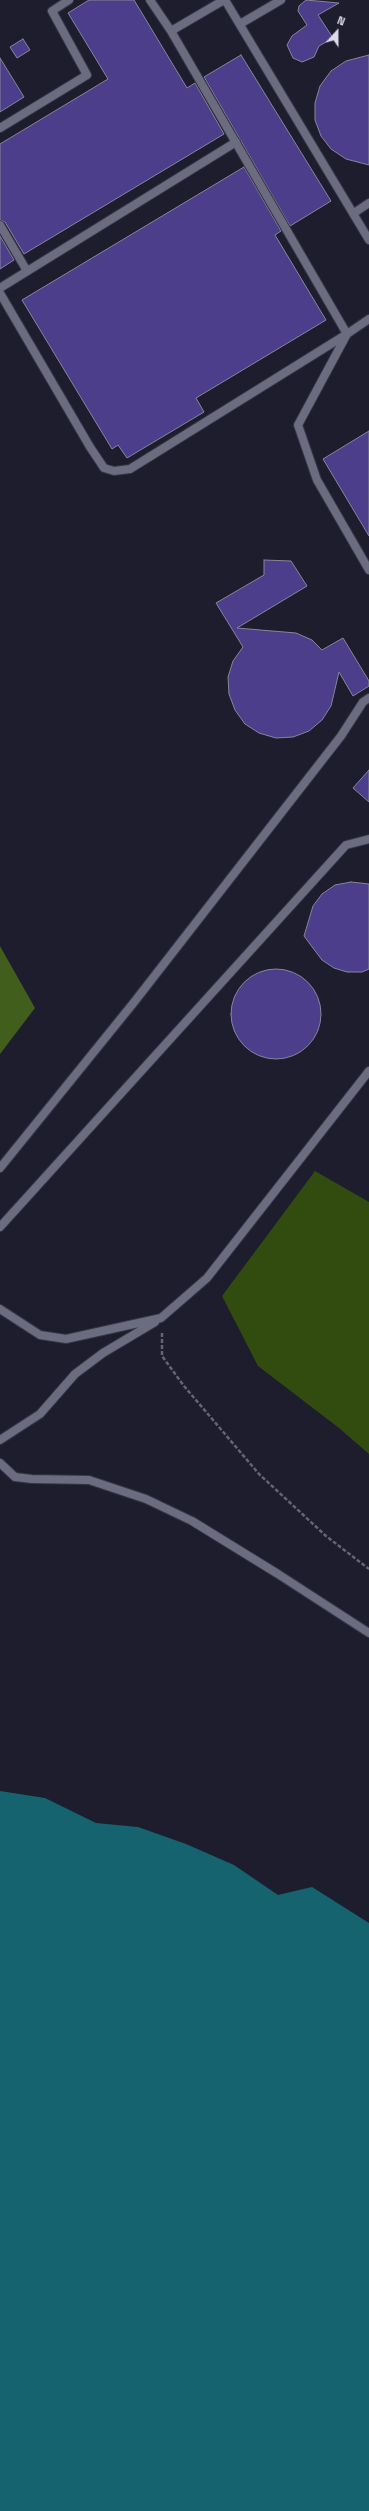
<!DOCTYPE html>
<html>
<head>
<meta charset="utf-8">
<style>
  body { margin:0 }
  #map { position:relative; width:369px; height:2511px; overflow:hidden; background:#1d1d2e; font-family:"Space Grotesk",sans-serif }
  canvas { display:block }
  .north { position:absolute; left:317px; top:12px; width:40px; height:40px; -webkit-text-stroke:3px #1d1d2e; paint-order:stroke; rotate:21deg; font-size:11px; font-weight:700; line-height:16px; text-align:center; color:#dcdde8 }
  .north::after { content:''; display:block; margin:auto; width:14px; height:18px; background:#dcdde8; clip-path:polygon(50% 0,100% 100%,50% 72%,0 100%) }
</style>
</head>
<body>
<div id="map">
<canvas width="369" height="2511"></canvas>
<div class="north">N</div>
</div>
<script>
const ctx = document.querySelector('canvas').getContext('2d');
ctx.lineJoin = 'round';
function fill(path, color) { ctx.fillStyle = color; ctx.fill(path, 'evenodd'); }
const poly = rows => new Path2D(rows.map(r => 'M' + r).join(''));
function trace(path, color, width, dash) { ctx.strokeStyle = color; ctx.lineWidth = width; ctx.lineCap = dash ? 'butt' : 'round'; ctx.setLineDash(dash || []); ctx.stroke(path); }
fill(poly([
  [315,1171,369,1202,369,1454,339,1428,258,1366,222,1296]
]), '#324c0f');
fill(poly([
  [0,946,35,1008,0,1054]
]), '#415e1d');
fill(poly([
  [0,1791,45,1798,96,1823,138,1827,186,1844,234,1865,278,1895,312,1887,369,1923,369,2511,0,2511]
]), '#15636f');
const building = poly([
  [89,0,134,0,187,88,195,83,224,134,24,254,5,222,0,220,0,144,108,79,68,13,89,0],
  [306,0,339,3,318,15,333,38,319,46,314,57,302,62,293,58,287,45,292,36,307,25,298,11,299,6,306,0],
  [23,39,30,50,17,58,10,47,23,39],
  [241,55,331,201,290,226,204,77,241,55],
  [369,55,369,165,346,159,331,149,321,136,315,120,315,103,320,86,331,71,346,61,369,55],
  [0,58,24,97,0,112,0,58],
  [244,167,281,231,275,235,326,320,196,398,204,412,127,458,118,445,112,449,22,300,244,167],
  [0,236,14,260,0,269,0,236],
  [369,431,369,536,323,459,369,431],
  [264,560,291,561,307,586,237,628,296,633,312,640,322,650,343,638,369,681,369,686,353,696,339,672,331,706,322,720,309,731,293,737,276,738,259,733,245,724,235,710,229,694,228,677,233,661,243,647,216,603,264,575,264,560],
  [369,770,369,802,353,788,369,770],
  [351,882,369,884,369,969,362,972,347,972,334,968,322,960,304,936,313,906,322,894,335,885,351,882],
  '231 1014a45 45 0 1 1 90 0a45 45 0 1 1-90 0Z'
]);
fill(building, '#4c3e8b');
trace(building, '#87869b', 1);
const service = poly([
  [225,0,369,240],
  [240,24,281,0],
  [171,31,224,0],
  [0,128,87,75,52,11,69,0],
  [354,213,369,203],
  [0,225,27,271],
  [0,288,236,142],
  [0,293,90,447,104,468,114,471,130,469,347,334,171,31,150,0],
  [369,319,347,334,298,425,317,480,369,570],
  [0,1168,135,1001,341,736,363,702,369,698],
  [0,1227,346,845,369,839],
  [0,1309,40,1335,66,1339,161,1318,207,1278,369,1071],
  [0,1440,40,1414,75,1374,103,1353,155,1322],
  [0,1463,15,1477,32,1479,89,1480,146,1499,192,1521,278,1574,369,1633]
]);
trace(service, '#373644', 10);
trace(poly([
  [162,1333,162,1356,184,1386,259,1474,326,1536,369,1569]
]), '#646573', 2.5, [4, 2]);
trace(service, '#6c6c81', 8);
</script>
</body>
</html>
